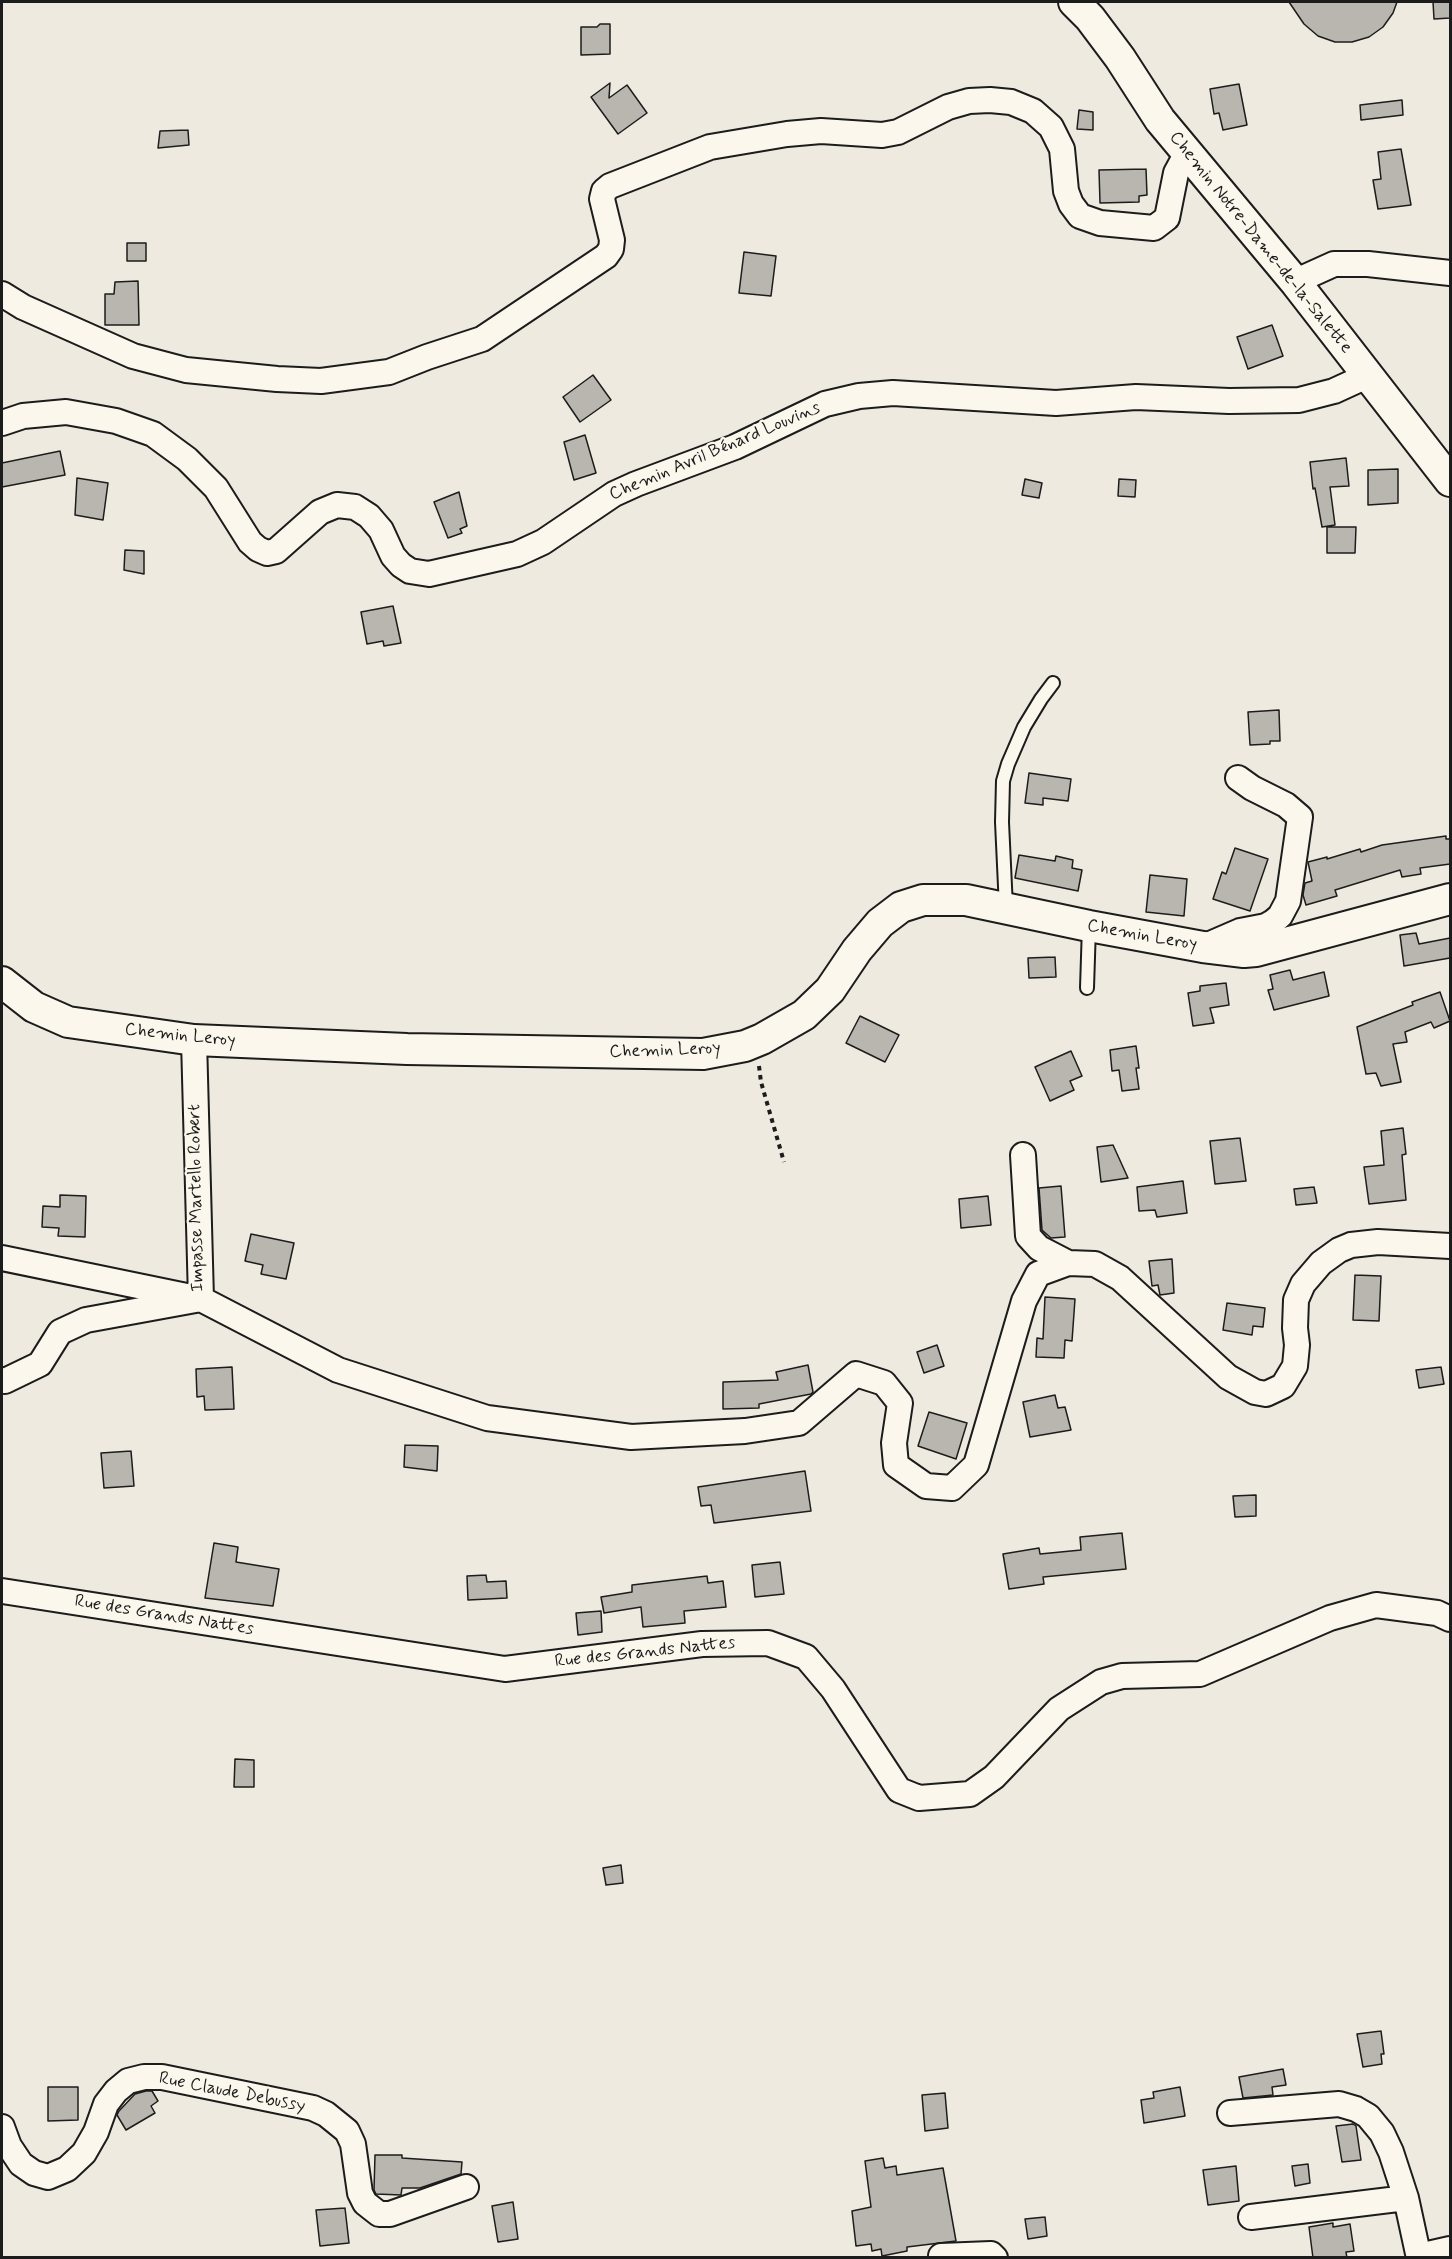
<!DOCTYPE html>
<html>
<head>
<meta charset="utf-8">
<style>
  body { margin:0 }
  #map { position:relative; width:1452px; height:2259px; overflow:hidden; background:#eeeadf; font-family:Mynerve,sans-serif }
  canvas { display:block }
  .frame { position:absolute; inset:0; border:3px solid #1c1c1c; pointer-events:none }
</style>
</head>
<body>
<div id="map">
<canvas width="1452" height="2259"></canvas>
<div class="frame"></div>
</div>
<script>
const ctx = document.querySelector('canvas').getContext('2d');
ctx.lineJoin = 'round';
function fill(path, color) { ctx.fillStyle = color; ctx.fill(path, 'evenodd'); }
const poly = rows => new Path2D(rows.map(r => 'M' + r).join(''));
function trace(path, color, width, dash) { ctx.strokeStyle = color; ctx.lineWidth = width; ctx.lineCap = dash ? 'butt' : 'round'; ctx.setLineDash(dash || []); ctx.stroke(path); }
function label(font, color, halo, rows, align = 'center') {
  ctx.font = font + ' Mynerve,sans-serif'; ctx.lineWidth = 4.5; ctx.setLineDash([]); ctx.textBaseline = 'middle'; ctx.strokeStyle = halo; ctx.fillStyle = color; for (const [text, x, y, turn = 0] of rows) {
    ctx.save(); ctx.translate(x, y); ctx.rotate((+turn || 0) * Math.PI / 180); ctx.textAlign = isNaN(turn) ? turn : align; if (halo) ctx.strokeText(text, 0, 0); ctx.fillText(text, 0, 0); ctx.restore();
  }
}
const building = poly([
  [1289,2,1397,2,1393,13,1383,27,1369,37,1352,42,1335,42,1318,36,1304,24,1289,2],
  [1433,2,1450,2,1450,18,1434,19,1433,2],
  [600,24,610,24,610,54,581,55,581,27,597,27,600,24],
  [610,83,609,98,627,85,647,113,618,134,591,97,610,83],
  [1239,84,1247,125,1223,130,1219,113,1214,114,1210,89,1239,84],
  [1402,100,1403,115,1361,120,1360,105,1402,100],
  [1079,110,1093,112,1093,130,1077,129,1079,110],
  [188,130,189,145,158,148,160,131,188,130],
  [1401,149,1411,205,1378,209,1373,180,1381,179,1378,152,1401,149],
  [1146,169,1147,195,1139,196,1139,202,1100,203,1099,170,1146,169],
  [127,243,146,243,146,261,127,261,127,243],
  [744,252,776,256,771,296,739,293,744,252],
  [138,281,139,325,105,325,105,294,114,294,115,282,138,281],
  [1272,325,1283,356,1248,369,1237,337,1272,325],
  [593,375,611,400,580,422,563,397,593,375],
  [585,435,596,473,574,480,564,442,585,435],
  [60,451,65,475,2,487,2,463,60,451],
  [1346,458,1349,486,1330,487,1335,525,1322,527,1315,488,1313,489,1310,462,1346,458],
  [1398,469,1398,503,1368,505,1368,470,1398,469],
  [77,478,108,483,103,520,75,515,77,478],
  [1025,479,1042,483,1039,498,1022,495,1025,479],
  [1119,479,1136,480,1135,497,1118,496,1119,479],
  [459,492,467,526,460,529,462,533,448,538,434,502,459,492],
  [1327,527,1356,527,1355,553,1327,553,1327,527],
  [125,550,144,551,144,574,124,570,125,550],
  [393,606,401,643,384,646,383,641,367,644,361,612,393,606],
  [1279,710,1280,741,1270,741,1270,744,1250,745,1248,712,1279,710],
  [1029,773,1071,779,1068,801,1043,798,1043,805,1025,803,1029,773],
  [1446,836,1446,839,1450,839,1450,864,1420,868,1421,874,1402,877,1400,870,1335,890,1337,896,1306,905,1303,895,1305,883,1312,881,1308,862,1327,857,1327,859,1360,849,1361,852,1382,845,1446,836],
  [1235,848,1268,859,1250,911,1213,899,1222,872,1226,874,1235,848],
  [1019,855,1055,861,1056,856,1073,860,1072,868,1082,870,1078,891,1015,878,1019,855],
  [1150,875,1187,879,1184,916,1146,912,1150,875],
  [1416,933,1419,944,1450,938,1450,958,1404,966,1400,935,1416,933],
  [1055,957,1056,977,1029,978,1028,958,1055,957],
  [1290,970,1293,980,1324,972,1329,996,1274,1010,1268,990,1273,989,1270,975,1290,970],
  [1226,983,1229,1005,1210,1008,1214,1023,1193,1026,1188,993,1200,991,1200,986,1226,983],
  [1440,992,1450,1021,1434,1028,1431,1022,1405,1032,1407,1042,1393,1044,1401,1082,1381,1086,1376,1073,1366,1074,1357,1027,1413,1005,1412,1002,1440,992],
  [860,1016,899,1035,885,1062,846,1043,860,1016],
  [1136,1046,1139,1068,1136,1068,1139,1089,1122,1091,1119,1070,1112,1071,1110,1050,1136,1046],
  [1071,1051,1082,1076,1070,1081,1074,1090,1050,1101,1035,1067,1071,1051],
  [1403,1128,1406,1154,1402,1155,1406,1200,1369,1204,1364,1167,1384,1165,1381,1131,1403,1128],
  [1240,1138,1246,1181,1215,1184,1210,1141,1240,1138],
  [1113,1145,1128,1178,1101,1182,1097,1147,1113,1145],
  [1183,1181,1187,1213,1157,1217,1155,1210,1139,1211,1137,1187,1183,1181],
  [1061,1186,1065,1237,1051,1238,1042,1230,1039,1188,1061,1186],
  [1314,1187,1317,1203,1296,1205,1294,1189,1314,1187],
  [60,1195,86,1196,85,1237,58,1236,59,1228,42,1227,43,1206,60,1207,60,1195],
  [988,1196,991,1225,961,1228,959,1199,988,1196],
  [251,1234,294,1243,286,1279,261,1274,263,1265,245,1261,251,1234],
  [1172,1259,1174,1293,1160,1295,1158,1285,1152,1286,1149,1261,1172,1259],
  [1355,1275,1381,1276,1379,1321,1353,1320,1355,1275],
  [1045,1297,1075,1299,1072,1341,1065,1340,1064,1358,1036,1357,1037,1338,1043,1339,1045,1297],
  [1227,1303,1265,1308,1263,1327,1253,1326,1252,1335,1223,1330,1227,1303],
  [937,1345,944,1366,924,1373,917,1352,937,1345],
  [808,1365,813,1392,811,1394,759,1404,759,1408,723,1409,723,1382,778,1380,776,1372,808,1365],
  [232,1367,234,1409,205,1410,204,1396,197,1397,196,1369,232,1367],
  [1441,1367,1444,1384,1419,1388,1416,1370,1441,1367],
  [1055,1395,1058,1408,1065,1407,1071,1430,1030,1437,1023,1402,1055,1395],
  [929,1412,967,1423,956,1459,918,1446,929,1412],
  [405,1445,438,1446,437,1471,404,1467,405,1445],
  [131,1451,134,1486,104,1488,101,1453,131,1451],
  [805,1471,811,1511,714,1523,711,1505,701,1506,698,1487,805,1471],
  [1256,1495,1256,1516,1235,1517,1233,1496,1256,1495],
  [1122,1533,1126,1569,1043,1577,1044,1584,1009,1589,1003,1554,1039,1548,1040,1554,1081,1550,1080,1537,1122,1533],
  [214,1543,238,1547,236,1562,279,1569,273,1606,205,1598,214,1543],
  [780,1562,784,1594,755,1597,752,1565,780,1562],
  [486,1575,487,1582,506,1581,507,1598,468,1600,467,1576,486,1575],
  [707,1576,708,1583,723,1581,726,1607,684,1611,685,1623,643,1627,641,1607,604,1613,601,1597,632,1592,632,1585,707,1576],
  [601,1611,602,1632,578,1635,576,1613,601,1611],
  [235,1759,254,1760,254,1787,234,1787,235,1759],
  [621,1865,623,1883,606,1885,603,1868,621,1865],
  [1381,2031,1384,2054,1381,2054,1382,2064,1363,2067,1357,2034,1381,2031],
  [1283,2069,1286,2085,1272,2087,1273,2095,1243,2098,1239,2077,1283,2069],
  [48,2087,78,2087,78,2120,48,2121,48,2087],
  [1180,2087,1185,2116,1144,2123,1141,2100,1154,2098,1153,2092,1180,2087],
  [146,2091,152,2091,158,2101,151,2106,155,2113,126,2130,117,2115,119,2111,135,2094,146,2091],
  [945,2093,948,2128,925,2131,922,2095,945,2093],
  [1353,2124,1356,2126,1361,2160,1342,2162,1336,2126,1353,2124],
  [375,2155,402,2155,402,2158,462,2162,461,2174,420,2188,402,2188,401,2195,376,2194,374,2190,375,2155],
  [883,2158,885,2168,896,2166,897,2175,943,2168,956,2241,907,2247,907,2251,882,2256,881,2249,872,2251,871,2244,856,2246,852,2211,871,2207,865,2161,883,2158],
  [1308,2164,1310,2183,1295,2186,1292,2166,1308,2164],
  [1236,2166,1239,2201,1208,2205,1203,2170,1236,2166],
  [513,2202,518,2239,498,2242,492,2206,513,2202],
  [345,2208,349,2243,320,2246,316,2210,345,2208],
  [1045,2217,1047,2236,1028,2239,1025,2219,1045,2217],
  [1333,2223,1333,2227,1350,2224,1354,2251,1346,2252,1347,2258,1313,2258,1309,2227,1333,2223]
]);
fill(building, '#b9b6af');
trace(building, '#1c1c1c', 1.5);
const service = poly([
  [1006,908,1002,822,1003,781,1008,764,1024,727,1041,699,1053,683],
  [1087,988,1089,926]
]);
const minor = poly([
  [1296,283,1303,278,1334,264,1368,264,1450,273],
  [2,294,23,307,133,356,186,370,277,379,321,381,389,372,427,357,482,339,606,256,611,249,612,240,602,199,604,191,610,186,710,147,787,134,821,131,882,135,898,132,948,107,969,101,990,100,1011,102,1033,111,1051,127,1062,149,1066,191,1071,204,1080,216,1100,223,1154,228,1167,218,1176,173,1182,162,1189,156],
  [2,423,23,416,66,412,116,421,153,434,187,459,216,488,250,542,258,549,267,553,276,551,320,512,337,505,355,507,369,516,381,530,393,556,401,565,410,571,429,574,517,554,543,542,614,494,636,484,735,447,825,404,859,396,893,393,1056,403,1136,397,1229,401,1299,400,1334,391,1358,380,1366,374],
  [1203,947,1240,931,1266,926,1273,922,1280,916,1288,901,1300,817,1286,805,1252,788,1238,778],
  [1023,1155,1028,1236,1039,1248,1068,1263],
  [2,1258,201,1299,194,1040],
  [2,1380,5,1381,40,1364,60,1332,86,1320,201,1299,338,1370,487,1418,631,1437,745,1431,799,1423,856,1374,884,1383,900,1403,894,1443,896,1465,926,1486,952,1488,976,1465,1024,1301,1038,1274,1068,1263,1095,1264,1120,1278,1228,1377,1255,1392,1266,1394,1283,1386,1295,1366,1297,1345,1295,1328,1296,1300,1303,1284,1321,1263,1339,1250,1351,1245,1378,1242,1450,1246],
  [2,1591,505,1669,702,1644,768,1643,806,1657,833,1689,899,1790,919,1798,970,1794,994,1777,1059,1709,1101,1682,1122,1676,1200,1674,1330,1618,1376,1605,1437,1613,1450,1619],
  [1230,2113,1339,2104,1356,2109,1368,2116,1382,2133,1391,2152,1406,2198,1419,2258],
  [2,2127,9,2146,21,2164,34,2173,48,2177,67,2169,84,2153,96,2132,106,2104,116,2091,128,2081,144,2077,162,2077,313,2108,326,2114,347,2131,353,2144,360,2193,365,2203,379,2214,390,2214,466,2187],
  [1251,2217,1406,2198],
  [941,2256,991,2254,995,2258],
  [1419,2256,1450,2249]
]);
const tertiary = poly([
  [1074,2,1090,18,1120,58,1160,120,1296,283,1450,481],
  [2,982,34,1007,68,1022,194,1040,407,1049,703,1054,745,1046,762,1039,804,1015,830,990,857,950,880,923,901,907,923,900,966,900,1089,926,1203,947,1244,952,1256,951,1450,899]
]);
trace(service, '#1c1c1c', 16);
trace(minor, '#1c1c1c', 28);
trace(tertiary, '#1c1c1c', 34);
trace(poly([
  [759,1066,761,1082,784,1162]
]), '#1c1c1c', 4, [4.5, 4.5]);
trace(service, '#fbf7ec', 12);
trace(minor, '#fbf7ec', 24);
trace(tertiary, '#fbf7ec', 30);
label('18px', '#1c1c1c', '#fbf7ec', [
  ["Chemin Notre-Dame-de-la-Salette",1260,243,51],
  ["Chemin Avril Bénard Louvins",715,452,-23],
  ["Chemin Leroy",1142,936,10],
  ["Chemin Leroy",180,1036,6],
  ["Chemin Leroy",665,1051,-2],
  ["Impasse Martello Robert",197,1198,-91],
  ["Rue des Grands Nattes",164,1616,9],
  ["Rue des Grands Nattes",645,1653,-6],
  ["Rue Claude Debussy",232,2093,11]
]);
</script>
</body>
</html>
